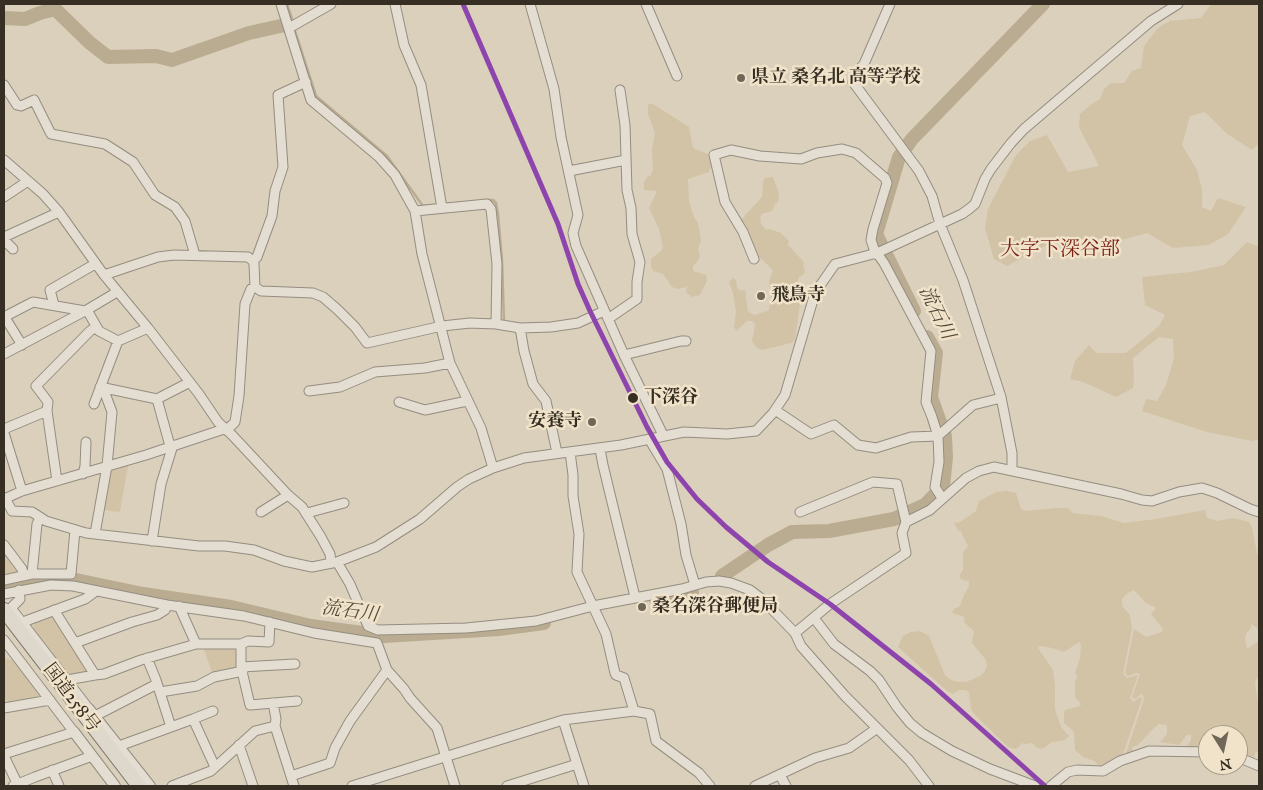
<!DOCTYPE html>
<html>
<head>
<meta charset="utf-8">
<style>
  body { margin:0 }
  #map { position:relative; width:1263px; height:790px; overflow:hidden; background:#dbd0bb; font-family:"IM FELL Great Primer",serif }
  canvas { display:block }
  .frame { position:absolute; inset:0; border:5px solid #372f24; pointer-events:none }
  .north { position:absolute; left:1198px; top:725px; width:50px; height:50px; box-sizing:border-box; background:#f0e3ca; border:1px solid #a69b88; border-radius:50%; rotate:170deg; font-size:14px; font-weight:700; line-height:20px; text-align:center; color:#372f24 }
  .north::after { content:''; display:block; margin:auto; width:18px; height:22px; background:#706759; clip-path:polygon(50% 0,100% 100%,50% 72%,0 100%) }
</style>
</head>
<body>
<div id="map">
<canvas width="1263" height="790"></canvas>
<div class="frame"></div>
<div class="north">N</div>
</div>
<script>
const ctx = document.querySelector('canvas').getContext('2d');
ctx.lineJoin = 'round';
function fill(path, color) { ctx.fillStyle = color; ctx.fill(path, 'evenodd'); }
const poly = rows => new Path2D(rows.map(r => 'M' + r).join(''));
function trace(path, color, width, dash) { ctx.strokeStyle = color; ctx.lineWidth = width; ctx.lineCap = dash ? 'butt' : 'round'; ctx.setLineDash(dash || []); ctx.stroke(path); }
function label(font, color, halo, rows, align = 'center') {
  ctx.font = font + ' "IM FELL Great Primer","Noto Serif JP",serif'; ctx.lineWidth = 5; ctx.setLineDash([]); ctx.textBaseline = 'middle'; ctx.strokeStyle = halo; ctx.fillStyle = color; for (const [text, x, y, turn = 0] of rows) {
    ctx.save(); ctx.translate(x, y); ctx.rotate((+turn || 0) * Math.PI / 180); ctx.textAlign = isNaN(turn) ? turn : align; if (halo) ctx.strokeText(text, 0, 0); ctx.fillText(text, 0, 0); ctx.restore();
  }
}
fill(poly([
  [1211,4,1259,4,1259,143,1252,150,1226,133,1205,112,1190,116,1182,145,1197,170,1202,189,1202,207,1211,211,1218,198,1246,207,1228,234,1209,245,1173,248,1147,233,1093,248,1060,238,1007,266,994,259,985,228,988,209,1016,155,1030,141,1047,135,1068,172,1099,166,1079,127,1080,114,1093,103,1100,99,1104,89,1111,83,1124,83,1132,71,1141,68,1144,46,1158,28,1170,21,1201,18],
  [648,104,653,104,689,127,693,148,708,154,711,162,711,167,709,172,688,179,689,201,694,217,698,223,701,240,698,249,700,256,698,261,693,266,693,271,706,275,707,281,700,295,692,297,686,292,687,287,677,289,672,287,663,274,653,271,651,266,651,259,661,251,663,247,659,229,649,208,657,191,644,190,644,182,647,177,651,175,653,170,652,150,655,133,648,114],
  [773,177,779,194,778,202,775,204,772,211,762,214,760,218,761,224,766,230,770,229,781,233,789,241,788,245,804,262,803,265,805,271,803,275,799,277,796,287,805,291,803,301,800,303,795,340,791,343,762,350,757,348,752,341,755,325,753,321,747,321,736,331,734,327,736,312,733,293,729,282,733,278,736,280,737,288,741,291,745,290,748,312,755,315,769,310,771,296,769,281,773,270,755,253,748,230,741,224,740,221,762,197,763,181,765,178],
  [1247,242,1259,247,1259,439,1252,441,1207,432,1142,411,1146,399,1157,401,1166,385,1174,358,1173,339,1159,337,1133,358,1134,375,1133,388,1116,397,1083,382,1070,379,1075,361,1089,345,1096,353,1126,353,1159,326,1165,315,1145,305,1142,277,1191,272,1224,265],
  [127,464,128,466,120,511,119,512,103,510,110,471],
  [1007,491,1016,493,1021,509,1025,511,1057,508,1068,508,1073,513,1101,516,1124,523,1156,519,1205,510,1207,518,1218,521,1233,518,1249,522,1252,528,1257,553,1259,557,1259,629,1251,624,1251,628,1246,634,1245,639,1247,649,1259,641,1259,675,1255,682,1259,711,1259,751,1255,753,1254,760,1238,756,1238,735,1208,735,1208,751,1190,750,1187,746,1191,740,1191,735,1187,735,1179,745,1160,742,1167,734,1167,727,1166,725,1159,724,1153,729,1138,745,1132,747,1134,754,1125,756,1144,699,1143,695,1141,694,1135,699,1132,697,1140,674,1136,673,1128,676,1125,673,1134,629,1146,637,1162,632,1163,629,1151,614,1156,608,1146,603,1134,590,1126,594,1122,599,1122,606,1130,615,1132,628,1123,674,1127,678,1138,675,1130,698,1133,702,1140,697,1142,699,1123,754,1104,770,1094,761,1083,757,1075,750,1074,732,1064,723,1064,713,1065,710,1080,706,1081,704,1075,697,1075,681,1078,676,1075,673,1080,658,1081,645,1079,642,1064,652,1052,648,1039,646,1038,648,1053,670,1055,685,1055,709,1061,727,1069,736,1065,740,1052,742,1042,749,1037,748,1032,743,1024,744,1021,743,1019,747,1015,749,1008,747,975,715,971,709,969,692,966,690,959,690,953,694,947,691,898,647,903,636,911,632,920,631,929,636,945,675,951,680,958,682,966,682,980,676,985,671,987,666,986,660,972,643,974,631,965,623,964,617,952,613,954,609,960,606,963,597,969,586,969,581,962,580,959,576,963,570,963,552,968,546,960,530,958,531,954,523,960,522,976,511,979,501,996,492],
  [4,550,19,570,17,574,4,577],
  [50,616,54,617,87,669,85,673,72,675,66,673,33,630,34,621],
  [203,647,233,648,238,652,237,667,233,671,213,675],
  [4,658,14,661,40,694,38,699,10,703,6,701,4,696]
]), '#d2c3a7');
trace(poly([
  [287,4,293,22],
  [295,31,316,96,387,156,423,206,439,204],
  [487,200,493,200,496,203,498,214,502,260,504,322]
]), '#baac91', 2.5);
trace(poly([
  [4,18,25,19,40,13,55,9,90,43,108,57,156,56,172,60,249,33,285,25],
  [914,311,876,234,899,157,912,139,1043,4],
  [722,576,768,545,792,532,829,531,894,519,925,505,943,486,946,457,945,436,931,397,936,353,927,337],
  [4,587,45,579,76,580,143,594,231,607,311,626,384,636,499,629,544,623],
  [655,598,692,592]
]), '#baac91', 14);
const minor = poly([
  [281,4,311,100,379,157,395,175,415,211,487,204,491,209,497,264,496,324],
  [395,4,404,45,421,85,442,208],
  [530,4,554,89,561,137,578,215,573,233,576,246,624,355,663,435],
  [646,4,677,76],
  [890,4,864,64,857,72,853,82,919,171,932,196,940,224,963,280,1001,397,1012,453,1012,470],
  [289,28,331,4],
  [4,85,17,105,21,106,34,100,51,134,105,144,133,162,155,195,175,207,185,221,195,255],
  [4,160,43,194,59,212,104,275,148,328,199,394,218,422,233,436,288,495,302,507,321,537,330,554,331,562],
  [569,171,626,160],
  [4,197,28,181],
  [415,211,422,254,450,363,481,428,493,468],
  [4,237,59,212],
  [4,240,13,249],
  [754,259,743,232,725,202,714,155,731,150,760,156,801,159,817,153,842,149,856,153,885,178,887,183,873,229,871,240,874,249,884,263,931,351,926,402,932,417,938,436,939,462,935,487,942,498],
  [253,261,257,257,272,216,275,191,283,167,278,95,306,82],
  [104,275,158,257,174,255,248,257,253,261,254,264,255,287,261,291,313,293,323,297,338,310,355,327,367,343,442,326,470,323,496,324,520,328,551,327,578,323,604,311],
  [54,305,50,290,95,264],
  [87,310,99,331,118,341],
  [4,316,22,345],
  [4,317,33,302,85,311],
  [608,319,637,299,637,282,640,262,632,234,631,208,627,190,625,125,620,90],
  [520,328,524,351,533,384,546,401,557,453],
  [4,354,85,311,117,292],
  [624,355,681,341,686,341],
  [100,387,157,399,170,446],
  [309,391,340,387,375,372,425,368,450,363],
  [157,399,190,382],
  [399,402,425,410,467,401],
  [94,404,118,341,148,328],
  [775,410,811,434,834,425,858,445,876,448,911,437,938,436,973,405,1001,398],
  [4,429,47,411],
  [4,433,22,491],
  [649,439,667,469,681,524,686,555,695,585],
  [600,449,603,465,635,597],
  [570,452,573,475,573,496,579,534,577,572,606,634,615,673,616,675,624,678,634,711],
  [83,474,85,466,86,442],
  [57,481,47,411,48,402,36,386,90,331,96,327],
  [5,498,12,511,32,512,46,521,86,533,199,546,225,546,254,550,284,561,312,567,337,562,376,547,420,519,457,487,469,479,493,468,524,458,621,445,684,432,727,434,756,431,773,413,785,395,815,293,835,264,877,253,962,214,969,209,975,204,985,179,991,169,1011,143,1024,129,1151,21,1178,4],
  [4,499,22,491,146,455,230,427,235,422,239,396,245,304,251,289,255,287],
  [261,512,288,495],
  [800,512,873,482,897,484,906,522],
  [307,513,344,503],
  [95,534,107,466,112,412,103,388],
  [152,541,161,484,173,445],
  [4,545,22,569,24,576],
  [337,562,350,584,368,626,378,630,466,628,536,621,593,606,682,589,706,582,719,581,731,583,750,590,762,599,795,633,801,646,845,696,909,760,929,786],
  [32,574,37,524,40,518],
  [4,580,32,574,71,574,75,530],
  [19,590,20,599,11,608,89,709],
  [4,594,51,585,73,586,167,605,244,616,314,633,377,643,387,670,404,689,410,698,437,728,455,786],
  [54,610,95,675,67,680],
  [814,618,834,644,870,671,879,680,897,707,910,723,922,733,952,751,990,769,1035,786],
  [23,622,85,599,96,591],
  [270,622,269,642,248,641,241,644,241,667,250,705,297,701],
  [795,633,830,604,906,553,902,533,906,522,930,510,966,478,979,471,994,467,1121,494,1142,500,1152,501,1179,492,1202,488,1217,493,1250,509,1259,512],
  [4,640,74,732,4,754],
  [75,643,132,622,157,615,165,610,167,605],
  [196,644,241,644],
  [147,658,156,680,171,727],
  [241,667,295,664],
  [95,675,104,674,141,660,196,644,179,606],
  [160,692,197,686,214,677,243,671],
  [273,703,276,719,275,726],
  [4,708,50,700],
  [95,716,157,684],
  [193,719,213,711],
  [563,720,584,786],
  [239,745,253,786],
  [119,746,193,719,215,767],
  [4,756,18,785],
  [1238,757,1259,766],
  [52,770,59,786],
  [780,775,786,786],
  [291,776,330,763,335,748,350,721,387,670],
  [13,786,35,777,92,756],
  [172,786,211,771,255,731,275,726,294,786],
  [352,786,563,720,634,711,650,714,656,741,699,773,710,786],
  [507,786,577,764],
  [755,786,815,758,849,748,876,729],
  [1051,786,1068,772,1077,770,1103,771,1120,761,1149,751,1208,752]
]);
const tertiary = poly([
  [89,709,150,786],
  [74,732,115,786]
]);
const trunk = poly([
  [4,610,139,786]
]);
trace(minor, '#948d80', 11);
trace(tertiary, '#948d80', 12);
trace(trunk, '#7e776b', 16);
trace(minor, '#e3ddd2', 9);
trace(tertiary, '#e3ddd2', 10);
trace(trunk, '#ded7cb', 14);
trace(poly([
  [463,4,558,224,578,284,590,311,647,427,667,462,697,499,726,527,768,562,830,604,931,684,1045,786]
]), '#8e44ad', 5);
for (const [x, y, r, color] of [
  [741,78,5,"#706759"],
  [761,296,5,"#706759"],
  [633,398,6,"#372f24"],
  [592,422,5,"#706759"],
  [642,607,5,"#706759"]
]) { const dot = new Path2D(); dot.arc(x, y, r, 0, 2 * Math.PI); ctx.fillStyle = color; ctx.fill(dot); trace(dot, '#f0e3ca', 2); }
label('bold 18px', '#372f24', '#f0e3ca', [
  ["県立 桑名北 高等学校",751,78],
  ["飛鳥寺",771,296],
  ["安養寺",582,422,"right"],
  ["桑名深谷郵便局",652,607]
], 'left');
label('bold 18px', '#372f24', '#f0e3ca', [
  ["下深谷",644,398]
], 'left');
label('18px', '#372f24', '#f0e3ca', [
  ["国道258号",71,698,53]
]);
label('italic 19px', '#544a3b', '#f0e3ca', [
  ["流石川",936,313,64],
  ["流石川",350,612,8]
]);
label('20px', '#7a1f14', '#f0e3ca', [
  ["大字下深谷部",1060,250]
]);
</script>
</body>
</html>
